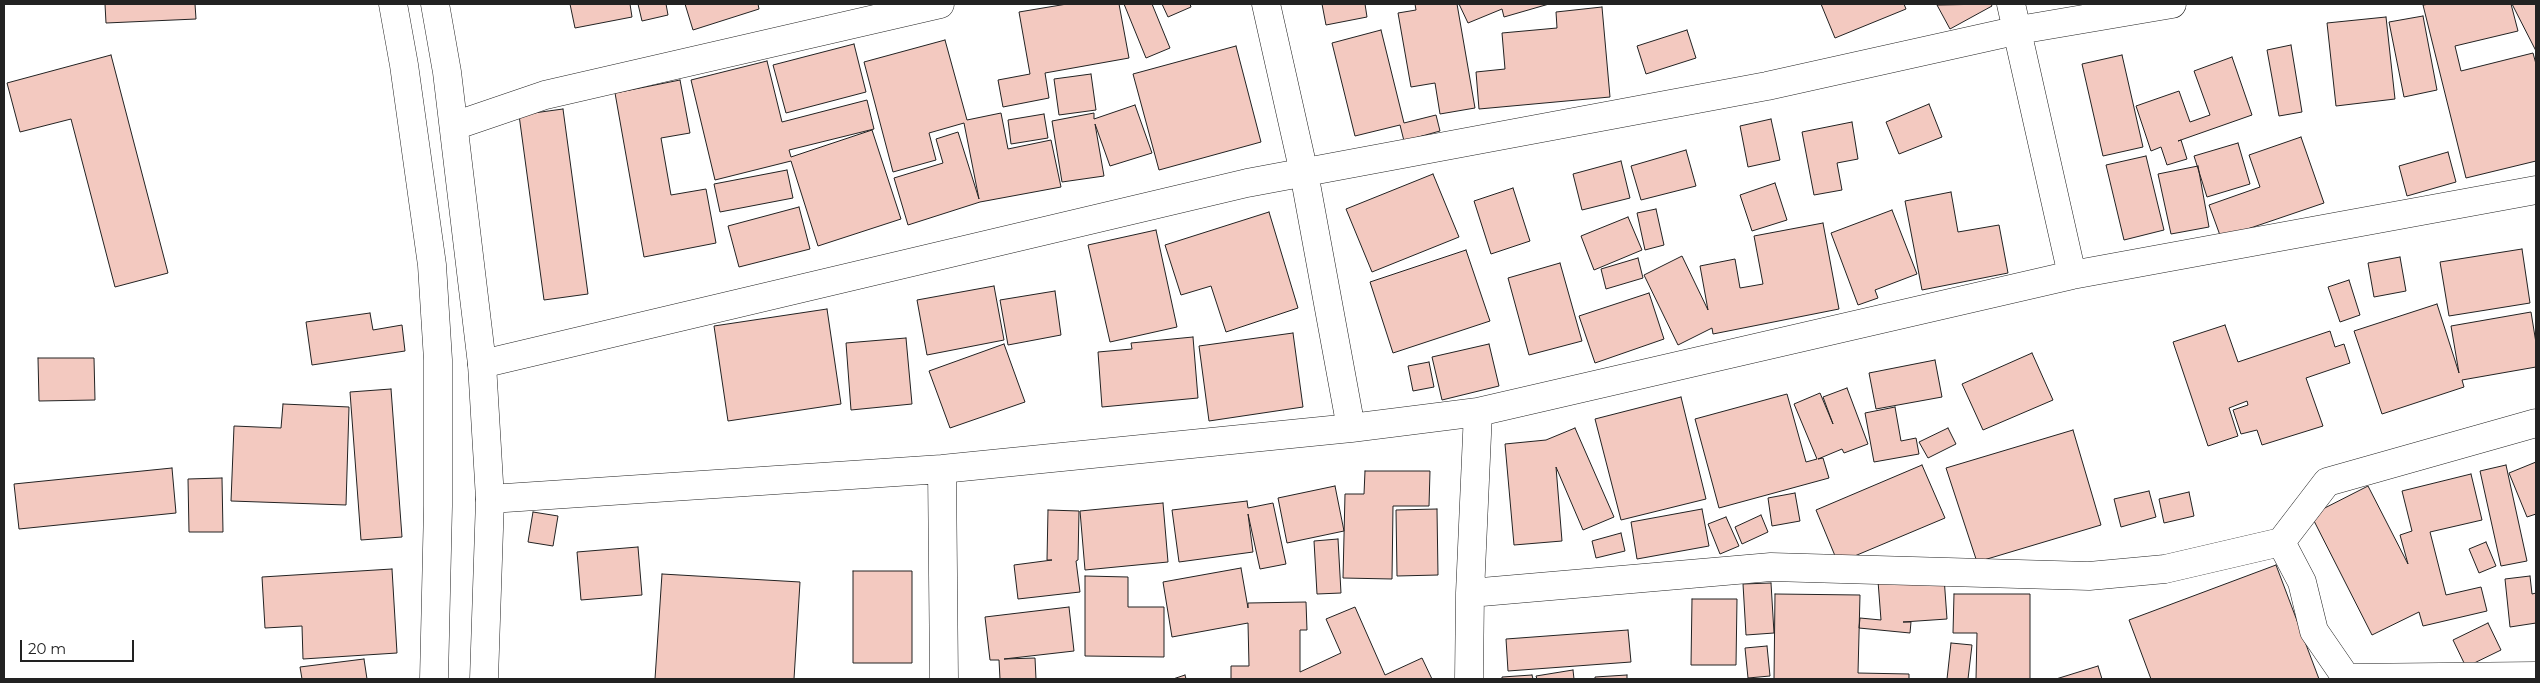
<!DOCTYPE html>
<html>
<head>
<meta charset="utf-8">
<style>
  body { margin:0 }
  #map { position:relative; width:2540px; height:683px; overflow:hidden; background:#fff; font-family:Montserrat,sans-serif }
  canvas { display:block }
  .frame { position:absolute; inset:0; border:5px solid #222; pointer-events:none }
  .scale { position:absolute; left:20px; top:640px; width:114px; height:22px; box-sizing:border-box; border:2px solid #222; border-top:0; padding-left:6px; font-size:15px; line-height:18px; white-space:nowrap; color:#222; -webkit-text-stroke:4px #fff; paint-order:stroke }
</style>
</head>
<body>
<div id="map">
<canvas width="2540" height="683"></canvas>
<div class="frame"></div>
<div class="scale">20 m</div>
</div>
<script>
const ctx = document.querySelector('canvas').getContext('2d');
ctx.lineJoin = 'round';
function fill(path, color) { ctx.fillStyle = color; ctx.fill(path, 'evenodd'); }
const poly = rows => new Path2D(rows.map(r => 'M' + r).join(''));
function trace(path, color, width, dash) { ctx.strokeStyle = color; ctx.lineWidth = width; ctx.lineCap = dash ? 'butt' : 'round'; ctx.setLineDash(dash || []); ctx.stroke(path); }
const building = poly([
  [105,4,195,4,196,19,106,23,105,4],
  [570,4,630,4,632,17,575,28,570,4],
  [638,4,666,4,668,15,642,21,638,4],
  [685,4,758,4,759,9,693,30,685,4],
  [1067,4,1119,4,1129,58,1045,73,1049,98,1003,107,998,80,1030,74,1019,12,1067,4],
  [1124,4,1152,4,1170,48,1146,58,1124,4],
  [1162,4,1190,4,1191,7,1168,17,1162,4],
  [1322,4,1365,4,1367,17,1326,25,1322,4],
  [1415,4,1457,4,1475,108,1440,114,1435,83,1411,87,1398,13,1416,10,1415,4],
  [1459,4,1549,4,1504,17,1502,9,1468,23,1459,4],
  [1821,4,1904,4,1906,9,1835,38,1821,4],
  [1991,4,1992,6,1950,29,1937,5,1991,4],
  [2430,4,2511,4,2518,31,2455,46,2461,71,2533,53,2536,64,2536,161,2466,178,2423,5,2430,4],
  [2512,4,2536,4,2536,51,2512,4],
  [1602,7,1610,97,1479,109,1476,72,1505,69,1502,33,1557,28,1556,12,1602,7],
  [2423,16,2437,90,2404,97,2389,22,2423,16],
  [2386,17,2395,99,2336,106,2327,23,2386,17],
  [1381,30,1404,123,1436,115,1440,131,1404,141,1400,125,1355,136,1332,43,1381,30],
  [1687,30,1696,58,1646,74,1637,46,1687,30],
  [945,40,967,120,1001,113,1008,149,1051,140,1061,187,980,202,908,225,894,178,943,163,936,139,958,132,979,199,964,123,929,133,936,160,893,172,864,62,945,40],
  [854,44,866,92,786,113,773,65,854,44],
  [2291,45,2302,112,2279,116,2267,50,2291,45],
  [1236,46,1261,142,1159,170,1133,74,1236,46],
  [111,55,168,273,115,287,71,119,20,132,7,83,111,55],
  [2122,55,2143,147,2103,156,2082,64,2122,55],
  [2232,57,2252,115,2178,141,2181,140,2187,159,2167,165,2161,147,2151,151,2136,106,2179,91,2190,122,2210,115,2194,71,2232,57],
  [767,61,782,122,867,100,874,129,789,150,791,157,872,130,901,219,818,246,791,161,715,180,691,80,767,61],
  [1091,74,1096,110,1059,115,1054,79,1091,74],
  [680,80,690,133,661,138,671,195,706,189,716,243,644,257,615,93,680,80],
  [1929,104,1942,137,1899,154,1886,122,1929,104],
  [1135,105,1152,153,1110,166,1095,124,1104,176,1062,182,1052,121,1094,113,1094,119,1135,105],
  [563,109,588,294,544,300,519,115,563,109],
  [1044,114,1048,138,1011,144,1008,120,1044,114],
  [1771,119,1780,160,1748,167,1740,126,1771,119],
  [1852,122,1858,159,1837,163,1842,190,1814,195,1802,132,1852,122],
  [2301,137,2324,203,2221,238,2209,205,2260,187,2249,155,2301,137],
  [2238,143,2250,184,2207,197,2194,156,2238,143],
  [1686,150,1696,186,1641,200,1631,166,1686,150],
  [2448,152,2456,182,2407,196,2399,166,2448,152],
  [2146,156,2164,230,2124,240,2106,165,2146,156],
  [1621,161,1630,198,1582,210,1573,174,1621,161],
  [2198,166,2209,227,2171,234,2158,174,2198,166],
  [787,170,793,198,720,212,714,184,787,170],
  [1433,174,1459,237,1372,272,1346,209,1433,174],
  [1775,183,1787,220,1752,231,1740,195,1775,183],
  [1513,188,1530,241,1491,254,1474,201,1513,188],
  [1951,192,1958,232,1999,225,2008,273,1922,290,1905,201,1951,192],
  [799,207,810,249,739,267,728,226,799,207],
  [1656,209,1664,245,1645,250,1637,213,1656,209],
  [1892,210,1917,274,1875,290,1878,298,1858,305,1831,233,1892,210],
  [1269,212,1298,308,1226,332,1211,286,1181,295,1165,245,1269,212],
  [1628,217,1642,250,1594,270,1581,236,1628,217],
  [1823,223,1839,309,1713,334,1712,328,1678,345,1644,275,1682,256,1708,310,1700,266,1735,259,1740,288,1763,284,1754,236,1823,223],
  [1156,230,1177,327,1110,342,1088,245,1156,230],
  [2522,249,2530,303,2449,316,2440,262,2522,249],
  [1466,250,1490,321,1393,353,1370,282,1466,250],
  [2400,257,2406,291,2374,297,2368,263,2400,257],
  [1638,258,1643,278,1606,289,1601,269,1638,258],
  [1560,263,1582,341,1529,355,1508,278,1560,263],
  [2349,280,2360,315,2340,322,2328,287,2349,280],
  [994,286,1004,340,927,355,917,300,994,286],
  [1055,291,1061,335,1008,345,1000,300,1055,291],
  [1649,293,1664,339,1595,363,1579,316,1649,293],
  [2437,304,2459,373,2451,326,2531,312,2536,343,2536,367,2462,380,2464,387,2382,414,2354,331,2437,304],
  [827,309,841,404,728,421,714,326,827,309],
  [370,313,373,330,402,325,405,351,312,365,306,322,370,313],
  [2225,325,2238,362,2330,331,2335,347,2344,344,2350,363,2306,378,2323,426,2262,445,2257,430,2241,434,2233,410,2248,405,2247,401,2229,408,2238,436,2208,446,2173,342,2225,325],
  [1293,333,1303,407,1209,421,1199,346,1293,333],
  [1193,337,1198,398,1102,407,1098,352,1132,349,1131,343,1193,337],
  [906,338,912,404,851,410,846,343,906,338],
  [1004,344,1025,402,950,428,929,371,1004,344],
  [1489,344,1499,386,1442,400,1432,357,1489,344],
  [2032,353,2053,400,1983,430,1962,384,2032,353],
  [38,358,94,358,95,400,39,401,38,358],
  [1935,360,1942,397,1876,409,1869,373,1935,360],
  [1429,362,1434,387,1413,391,1408,366,1429,362],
  [1847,388,1868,444,1844,453,1842,449,1818,459,1823,458,1829,478,1719,508,1695,419,1787,394,1806,462,1817,459,1794,404,1820,393,1833,424,1823,397,1847,388],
  [391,389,402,537,361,540,350,392,391,389],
  [1681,397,1706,499,1621,520,1595,419,1681,397],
  [283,404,349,407,346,505,231,501,234,426,281,428,283,404],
  [1895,407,1901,441,1916,438,1919,454,1874,462,1865,413,1895,407],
  [1575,428,1614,517,1583,530,1556,467,1562,541,1514,545,1505,444,1546,440,1575,428],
  [1948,428,1956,444,1928,458,1919,442,1948,428],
  [2073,430,2101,525,1977,562,1946,468,2073,430],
  [2536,462,2536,514,2527,517,2509,473,2536,462],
  [1922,465,1945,518,1838,563,1816,510,1922,465],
  [2506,465,2527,561,2501,566,2480,471,2506,465],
  [172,468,176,513,19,529,14,484,172,468],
  [1365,471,1430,471,1429,506,1393,506,1392,579,1343,578,1345,494,1364,494,1365,471],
  [2471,474,2482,520,2430,532,2446,595,2481,587,2487,611,2423,626,2419,612,2372,635,2311,515,2368,486,2408,564,2400,535,2412,531,2402,491,2471,474],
  [222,478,223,532,189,532,188,479,222,478],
  [1335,486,1344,531,1287,543,1278,498,1335,486],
  [2149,491,2156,517,2121,527,2114,499,2149,491],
  [2189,492,2194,516,2164,523,2159,499,2189,492],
  [1795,493,1800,521,1772,526,1768,498,1795,493],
  [1247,501,1248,508,1273,503,1286,564,1260,569,1248,514,1253,552,1179,562,1172,510,1247,501],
  [1163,503,1168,562,1085,570,1080,511,1163,503],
  [1437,509,1438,575,1397,576,1396,510,1437,509],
  [1702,509,1709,546,1637,559,1631,522,1702,509],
  [1048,510,1079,511,1078,560,1076,561,1080,592,1018,599,1014,565,1052,560,1047,560,1048,510],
  [533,512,558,516,553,546,528,542,533,512],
  [1761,515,1768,532,1742,544,1735,527,1761,515],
  [1726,517,1739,546,1720,554,1708,524,1726,517],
  [1621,533,1625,551,1596,558,1592,541,1621,533],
  [1338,539,1341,593,1317,594,1314,541,1338,539],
  [2486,542,2496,566,2479,573,2469,549,2486,542],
  [638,547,642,595,581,600,577,552,638,547],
  [2276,565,2319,679,2151,679,2129,620,2276,565],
  [1241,568,1248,608,1248,603,1306,602,1307,630,1300,630,1300,672,1341,653,1326,619,1355,607,1385,675,1422,658,1432,679,1231,679,1231,666,1249,666,1248,623,1172,637,1163,582,1241,568],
  [392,569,397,653,303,659,302,626,265,628,262,577,392,569],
  [853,571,912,571,912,663,853,663,853,571],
  [662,574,800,582,794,679,655,679,662,574],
  [1085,576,1128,577,1128,607,1164,607,1164,657,1085,656,1085,576],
  [2530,576,2532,594,2536,593,2536,623,2510,627,2505,579,2530,576],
  [1944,577,1947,619,1903,622,1911,622,1910,633,1859,628,1860,618,1881,620,1878,581,1944,577],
  [1771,583,1774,633,1746,635,1743,584,1771,583],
  [1775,594,1860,595,1858,673,1909,674,1909,679,1774,679,1775,594],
  [1954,594,2030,594,2030,679,1976,679,1977,633,1953,633,1954,594],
  [1692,599,1737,599,1736,665,1691,665,1692,599],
  [1069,607,1074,651,1004,659,1035,658,1036,679,1000,679,999,660,990,660,985,617,1069,607],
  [2488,623,2501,650,2466,667,2453,640,2488,623],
  [1628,630,1631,662,1508,671,1506,639,1628,630],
  [1951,643,1972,645,1968,679,1947,679,1951,643],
  [1767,646,1770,676,1748,678,1745,648,1767,646],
  [364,659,367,679,302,679,300,667,364,659],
  [2098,666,2102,679,2056,679,2098,666],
  [1573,670,1574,679,1537,679,1536,676,1573,670],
  [1185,675,1186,679,1173,679,1185,675],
  [1532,675,1533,679,1502,679,1502,677,1532,675],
  [1627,675,1627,679,1595,679,1595,677,1627,675]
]);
fill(building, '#f3c9c0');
trace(building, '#222', 1);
const minor = poly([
  [1266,4,1304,173,1351,428],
  [2011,4,2072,275],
  [454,126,545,95,940,4],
  [482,364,1247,183,1767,86,2019,30,2172,4],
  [942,469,944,679],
  [490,499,942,469,1351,428,1478,412,2072,275,2536,190],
  [2281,542,2327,482,2536,423],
  [1470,593,1771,567,2089,576,2165,569,2281,542,2302,582,2314,631,2347,679],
  [2346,678,2536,676],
  [1469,679,1470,593,1478,412]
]);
const primary = poly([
  [393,4,404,65,432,265,438,360,438,506,434,679],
  [435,4,447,72,482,364,490,499,484,679]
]);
trace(minor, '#222', 29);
trace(primary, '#222', 29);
trace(minor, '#fff', 28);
trace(primary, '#fff', 28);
</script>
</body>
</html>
